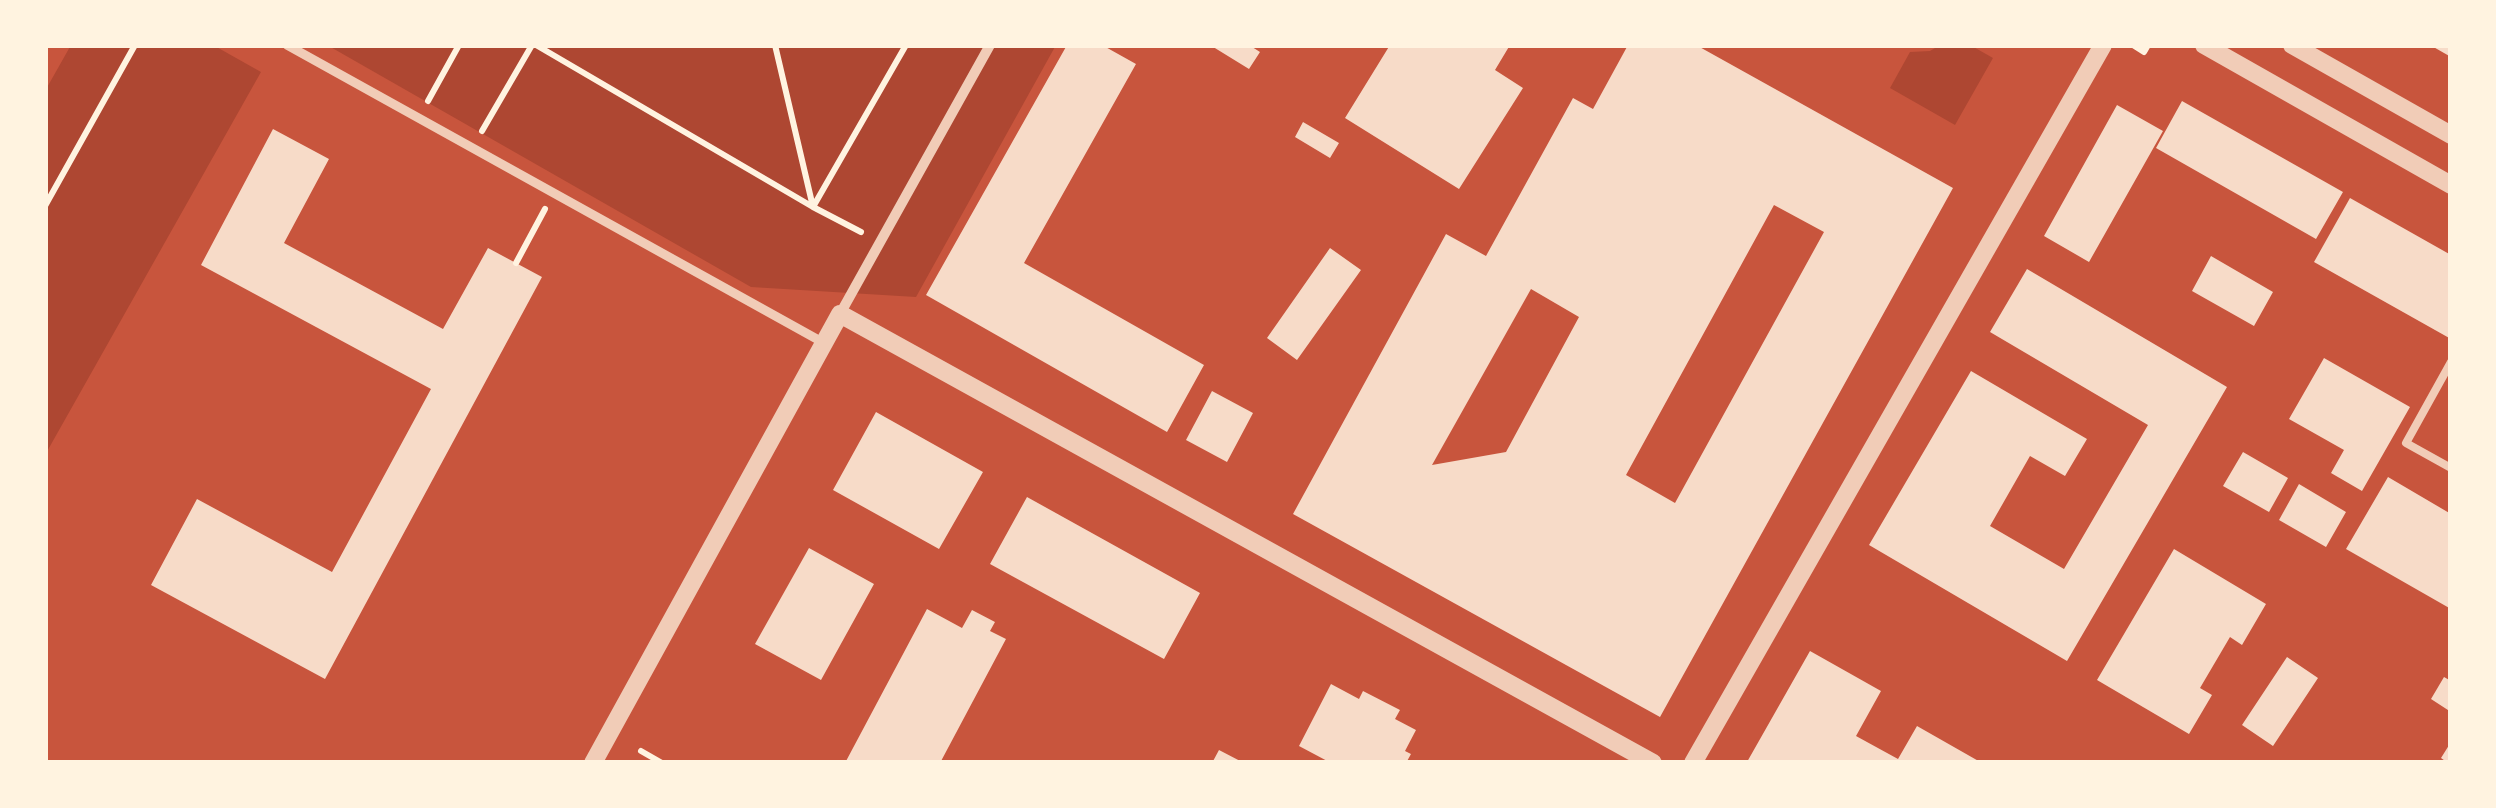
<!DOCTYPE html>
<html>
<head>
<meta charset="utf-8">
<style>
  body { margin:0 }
  #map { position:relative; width:2496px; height:808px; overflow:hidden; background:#c8553d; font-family:Montserrat,sans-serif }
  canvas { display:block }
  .frame { position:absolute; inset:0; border:48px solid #fff3e0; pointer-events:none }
</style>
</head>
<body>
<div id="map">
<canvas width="2496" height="808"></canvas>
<div class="frame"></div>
</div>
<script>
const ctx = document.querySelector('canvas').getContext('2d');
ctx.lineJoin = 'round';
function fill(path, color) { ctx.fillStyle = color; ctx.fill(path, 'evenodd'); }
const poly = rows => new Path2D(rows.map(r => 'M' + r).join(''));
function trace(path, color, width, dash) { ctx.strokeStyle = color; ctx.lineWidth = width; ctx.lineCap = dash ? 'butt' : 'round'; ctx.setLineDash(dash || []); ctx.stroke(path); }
fill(poly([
  [71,45,213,45,261,72,45,455,45,91],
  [327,45,1056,45,916,297,751,287],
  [1940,45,1970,45,1993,58,1955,125,1890,88,1910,52,1930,51]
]), '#ae4732');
fill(poly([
  [1067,45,1102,45,1136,64,1024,263,1204,365,1167,432,926,295],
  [1210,45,1249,45,1260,52,1249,69],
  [1390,45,1510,45,1495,70,1523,88,1459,189,1345,118],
  [1628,45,1696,45,1953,188,1660,717,1293,514,1446,234,1486,256,1573,98,1593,109],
  [1774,205,1824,232,1675,503,1626,475],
  [1531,289,1579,317,1506,452,1432,465],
  [2430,45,2451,45,2451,57],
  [2182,101,2343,192,2316,239,2156,148],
  [2117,105,2163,131,2089,262,2044,236],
  [1303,122,1339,143,1330,158,1295,137],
  [273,129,329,159,284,243,443,329,488,248,542,277,325,679,151,585,197,499,332,572,431,389,201,265],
  [2350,198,2451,255,2451,339,2314,262],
  [1330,248,1361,270,1297,360,1267,338],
  [2211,256,2273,292,2254,326,2192,291],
  [2027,269,2227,387,2067,661,1869,545,1971,371,2087,439,2065,476,2030,456,1990,526,2064,569,2148,425,1990,332],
  [2324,358,2410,407,2362,491,2331,473,2344,450,2289,419],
  [1212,391,1253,413,1227,462,1186,440],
  [876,412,983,472,939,549,833,490],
  [2243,452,2288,478,2269,512,2223,486],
  [2388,477,2451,514,2451,609,2346,549],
  [2299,484,2346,512,2326,547,2279,520],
  [1027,497,1200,593,1164,659,990,564],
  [809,548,874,584,821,680,755,644],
  [2174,549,2266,604,2242,645,2230,637,2200,688,2212,695,2189,734,2097,680],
  [927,609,962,628,972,610,995,622,990,631,1006,639,940,763,845,763],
  [1810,651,1881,691,1856,736,1898,759,1917,726,1982,763,1747,762],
  [2287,657,2318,678,2273,746,2242,725],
  [2444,677,2451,681,2451,712,2431,699],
  [1331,684,1359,699,1363,691,1400,710,1395,719,1416,730,1405,751,1411,754,1406,763,1331,763,1299,746],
  [2451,742,2451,763,2448,763,2441,758],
  [1219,750,1244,763,1212,763]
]), '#f7dbc8');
trace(poly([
  [536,45,813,207,906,45],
  [775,45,813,207,861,232],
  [2133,45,2144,52,2148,45],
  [428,101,459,45],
  [482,131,532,45],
  [45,206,135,45],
  [516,263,545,209],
  [641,751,662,763]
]), '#fff3e0', 6);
trace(poly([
  [2451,362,2406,443,2451,468]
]), '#f1ccb7', 8);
trace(poly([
  [287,45,824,343]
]), '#f1ccb7', 9);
trace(poly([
  [840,314,990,45]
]), '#f1ccb7', 10);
trace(poly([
  [2204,45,2451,185],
  [2292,45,2451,135],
  [593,763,840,314,1653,763],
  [1693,763,2103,45]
]), '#f1ccb7', 18);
</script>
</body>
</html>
